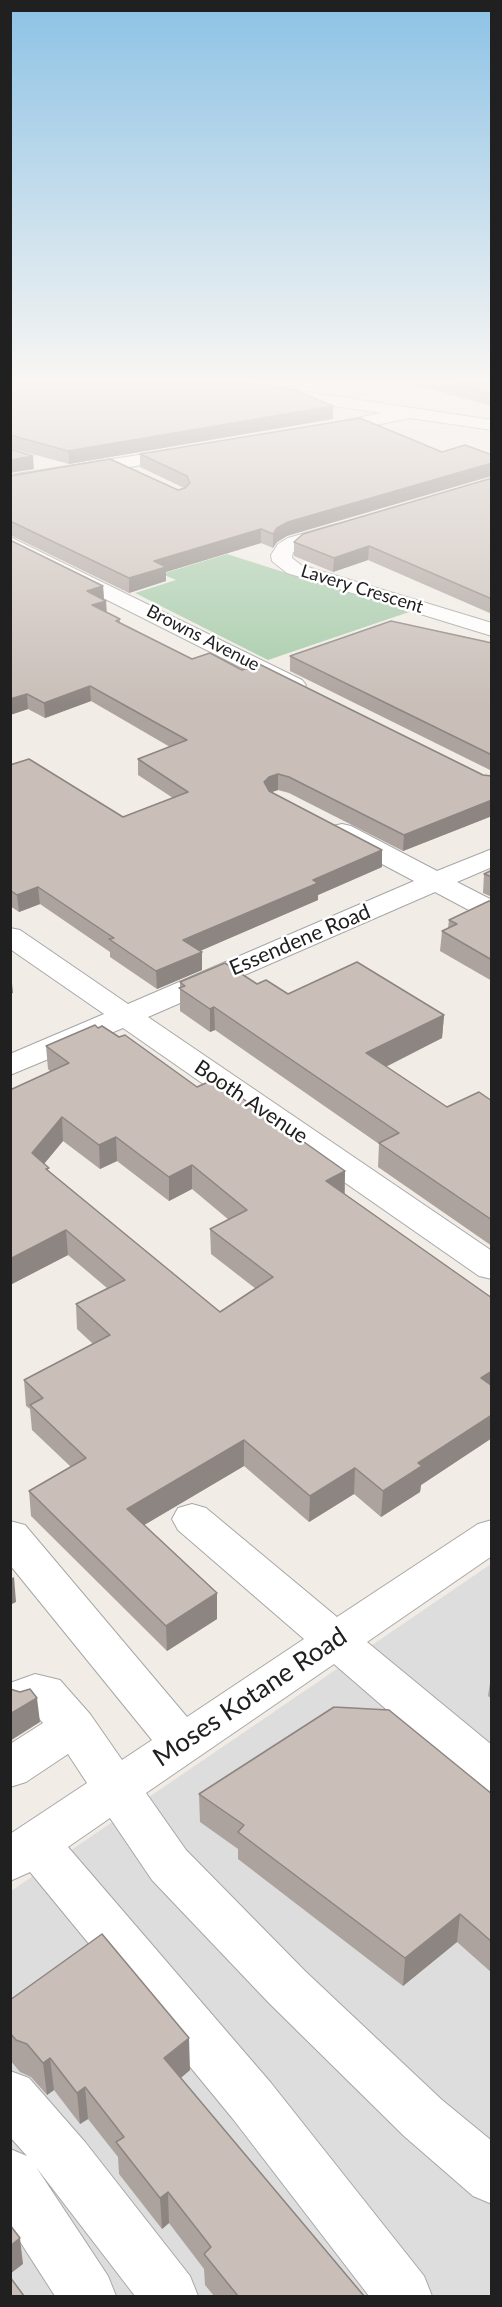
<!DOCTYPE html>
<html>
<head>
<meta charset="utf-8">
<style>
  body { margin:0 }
  #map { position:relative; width:502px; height:2307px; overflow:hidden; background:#f1ece5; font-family:Lato,sans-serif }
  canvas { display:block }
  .frame { position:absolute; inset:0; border:12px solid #202020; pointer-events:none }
</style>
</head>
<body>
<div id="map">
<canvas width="502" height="2307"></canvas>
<div class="frame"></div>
</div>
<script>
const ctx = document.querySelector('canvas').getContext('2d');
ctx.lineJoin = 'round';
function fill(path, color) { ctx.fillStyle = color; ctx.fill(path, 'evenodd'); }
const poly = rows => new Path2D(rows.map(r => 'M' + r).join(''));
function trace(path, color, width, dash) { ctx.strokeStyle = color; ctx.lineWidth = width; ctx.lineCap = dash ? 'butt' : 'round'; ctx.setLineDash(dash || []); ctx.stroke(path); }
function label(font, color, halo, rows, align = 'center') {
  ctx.font = font + ' Lato,sans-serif'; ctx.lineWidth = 5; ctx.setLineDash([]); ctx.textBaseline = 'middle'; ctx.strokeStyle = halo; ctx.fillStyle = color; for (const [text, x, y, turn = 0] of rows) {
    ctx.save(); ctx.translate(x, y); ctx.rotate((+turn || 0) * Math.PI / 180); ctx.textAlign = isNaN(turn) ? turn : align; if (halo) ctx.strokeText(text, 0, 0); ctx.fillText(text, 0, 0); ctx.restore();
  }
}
fill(poly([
  [491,1564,491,2296,11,2296,11,1891]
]), '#dedddd');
fill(poly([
  [227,554,409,612,268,660,135,593,176,580,162,574]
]), '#a5cba9');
const minor = poly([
  [206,383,247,383,492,420,492,430,410,418,326,435,320,434,317,430,320,426,381,413,214,388,208,387,206,383],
  [184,448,190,449,193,453,190,457,10,487,10,475,184,448],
  [337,524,344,526,347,530,344,534,302,546,293,552,292,558,301,565,492,623,492,636,287,573,272,561,271,555,278,544,288,538,337,524],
  [10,537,302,680,306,685,302,690,294,692,286,690,10,551,10,537],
  [342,824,351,826,437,871,492,849,492,867,457,882,492,900,492,919,482,917,435,892,148,1017,492,1251,492,1279,479,1276,123,1028,10,1075,10,1054,104,1014,10,949,10,928,20,930,128,1004,414,881,333,838,329,832,333,826,342,824],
  [192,1504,206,1508,337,1617,478,1524,492,1520,492,1556,367,1642,492,1745,492,1792,476,1787,334,1664,146,1793,186,1850,305,1971,442,2100,492,2141,492,2204,473,2196,404,2136,269,2003,152,1880,110,1818,68,1847,271,2083,424,2276,432,2296,369,2296,233,2119,30,1872,10,1881,10,1834,87,1783,68,1754,26,1782,10,1787,10,1744,43,1723,33,1711,23,1715,10,1711,10,1683,35,1674,60,1680,90,1714,122,1760,152,1740,10,1565,10,1521,25,1525,187,1717,304,1639,178,1530,172,1519,178,1508,192,1504],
  [10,2071,29,2078,85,2142,190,2276,198,2296,135,2296,36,2167,108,2276,116,2296,55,2296,10,2226,10,2149,27,2156,10,2137,10,2071]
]);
trace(minor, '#a7a7a7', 2);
fill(minor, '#fff');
fill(poly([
  [10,383,333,419,69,464,10,448],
  [411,383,492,383,492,406,411,384],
  [442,452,287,536,277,542,273,548,261,543,166,572,166,581,129,593,10,535,10,476,178,490,184,488,140,467,140,454],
  [492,478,492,614,368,560,333,572,294,556,294,542],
  [10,540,103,586,104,600,106,601,106,613,120,619,120,622,192,659,242,670,483,775,492,776,492,816,403,851,289,793,278,790,272,792,382,850,382,867,318,895,318,900,199,951,202,952,202,970,157,989,110,957,110,952,40,904,19,912,10,906,10,765,123,817,173,798,138,775,138,759,170,747,91,701,45,718,28,709,10,715],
  [492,643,492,771,290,671,290,656],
  [492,870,492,897,483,893,484,874],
  [492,901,492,981,440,951,442,931,448,928,449,920],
  [180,982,257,984,288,994,444,1015,442,1038,386,1067,447,1107,492,1101,492,1246,378,1167,379,1144,215,1030,210,1032,180,1011],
  [98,1028,119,1037,197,1087,345,1171,345,1194,492,1298,492,1438,421,1485,420,1492,381,1517,354,1494,309,1522,244,1466,144,1525,217,1593,217,1619,167,1651,31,1516,29,1491,71,1467,32,1430,30,1409,26,1406,24,1380,93,1344,77,1329,76,1304,107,1288,68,1255,10,1285,51,1072,48,1069,46,1046],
  [63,1141,100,1169,117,1161,169,1201,192,1189,229,1220,210,1229,211,1254,256,1289,220,1312,49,1171,44,1164],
  [491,1676,492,1676,492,1699,488,1696],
  [199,1794,492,1794,492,1973,457,1942,403,1986,238,1859,238,1849,200,1822],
  [10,2000,190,2070,181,2078,364,2296,214,2296,205,2285,204,2269,169,2223,162,2229,119,2174,118,2157,88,2119,80,2124,54,2090,47,2095,31,2077,20,2072,10,2060]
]), '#ada39e');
fill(poly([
  [333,406,333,419,69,464,68,451],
  [33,456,34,469,10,473,10,460],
  [492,463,492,476,287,536,277,542,273,548,273,534,277,528,288,522],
  [261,529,261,543,166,572,166,581,129,593,129,578,154,561],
  [369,546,368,560,333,572,334,558],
  [103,586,104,601,87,591],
  [106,601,107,615,92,605],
  [90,686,91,701,45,718,44,703],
  [27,694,28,709,10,715,10,699],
  [278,774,278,790,269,793,264,782,269,777],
  [492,800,492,816,403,851,404,835],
  [382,850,382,867,318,895,318,900,184,958,183,940,313,880],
  [38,887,40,904,19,912,17,895],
  [202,952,202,970,157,989,156,971],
  [10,974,11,974,13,993,10,994],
  [214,1007,215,1030,210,1032,210,1009],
  [444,1015,442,1038,365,1077,366,1053],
  [62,1117,63,1141,33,1177,32,1153],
  [116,1137,117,1161,100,1169,99,1145],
  [192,1165,192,1189,169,1201,169,1177],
  [345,1171,344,1196,326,1181],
  [66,1230,68,1255,10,1285,10,1259],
  [492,1371,492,1395,481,1378],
  [492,1415,492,1438,421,1485,420,1492,381,1517,383,1491,418,1463],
  [244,1440,244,1466,129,1534,127,1509],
  [355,1468,354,1494,309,1522,310,1496],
  [14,1577,16,1602,10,1605,10,1579],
  [217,1593,217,1619,167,1651,166,1626],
  [37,1698,40,1722,10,1741,10,1714],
  [460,1914,457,1942,403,1986,405,1958],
  [189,2038,190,2070,166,2090,164,2058],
  [50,2058,54,2090,47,2095,43,2063],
  [85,2087,88,2119,80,2124,77,2093],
  [168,2192,169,2223,162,2229,160,2198],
  [20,2238,23,2264,10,2274,10,2246]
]), '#8d8581');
const building = poly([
  [10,383,248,383,294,390,333,406,68,451,10,435,10,383],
  [451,383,492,383,492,394,451,383],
  [360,418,442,452,465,445,492,455,492,463,288,522,277,528,273,534,261,529,154,561,166,567,129,578,10,521,10,476,110,459,178,490,185,488,190,483,187,476,140,454,360,418],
  [10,449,33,456,10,460,10,449],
  [492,478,492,599,369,546,334,558,294,542,303,534,492,478],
  [10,540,103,586,87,591,106,601,92,605,120,619,116,621,192,659,210,653,242,670,259,664,483,775,492,776,492,800,404,835,289,777,278,774,269,777,264,782,269,791,382,850,313,880,318,883,183,940,202,952,156,971,109,939,114,938,38,887,17,895,10,890,10,765,29,759,123,817,188,792,138,759,187,740,90,686,44,703,27,694,10,699,10,540],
  [391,621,492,643,492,755,290,656,391,621],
  [492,870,492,877,484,874,492,870],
  [489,901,492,901,492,960,442,931,457,924,449,920,489,901],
  [357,962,444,1015,366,1053,447,1107,479,1092,492,1101,492,1220,379,1143,399,1133,214,1007,210,1009,179,988,185,986,180,982,225,963,257,984,266,980,288,994,357,962],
  [95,1025,98,1028,102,1026,119,1037,125,1035,197,1087,215,1079,345,1171,326,1181,492,1298,492,1371,481,1378,492,1386,492,1415,418,1463,422,1466,383,1491,355,1468,310,1496,244,1440,127,1509,217,1593,166,1626,29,1491,86,1458,30,1405,43,1398,24,1380,110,1335,76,1304,125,1280,66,1230,10,1259,10,1090,69,1063,46,1046,95,1025],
  [62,1117,99,1145,116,1137,169,1177,192,1165,247,1210,210,1229,273,1277,220,1312,46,1169,49,1168,32,1153,62,1117],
  [10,1689,20,1692,30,1689,37,1698,10,1714,10,1689],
  [334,1707,389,1710,492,1794,492,1942,460,1914,405,1958,238,1832,244,1825,199,1794,334,1707],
  [102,1934,189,2038,164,2058,364,2296,238,2296,204,2254,211,2247,168,2192,160,2198,116,2142,124,2137,85,2087,77,2093,50,2058,43,2063,27,2044,16,2040,10,2033,10,2000,102,1934],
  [10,2225,20,2238,10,2246,10,2225],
  [10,2277,24,2296,10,2296,10,2277]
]);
fill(building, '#c9beb8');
trace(building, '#8d8581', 1.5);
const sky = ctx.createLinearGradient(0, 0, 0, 706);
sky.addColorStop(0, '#8cc2e5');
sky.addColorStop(0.54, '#f9f6f3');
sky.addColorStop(1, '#f9f6f300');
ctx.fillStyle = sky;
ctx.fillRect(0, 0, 502, 706);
label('18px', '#202020', '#fff', [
  ["Lavery Crescent",362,589,17],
  ["Browns Avenue",203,638,27]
]);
label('21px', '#202020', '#fff', [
  ["Essendene Road",300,940,-23],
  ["Booth Avenue",251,1102,34]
]);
label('26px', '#202020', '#fff', [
  ["Moses Kotane Road",250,1697,-34]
]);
</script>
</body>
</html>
